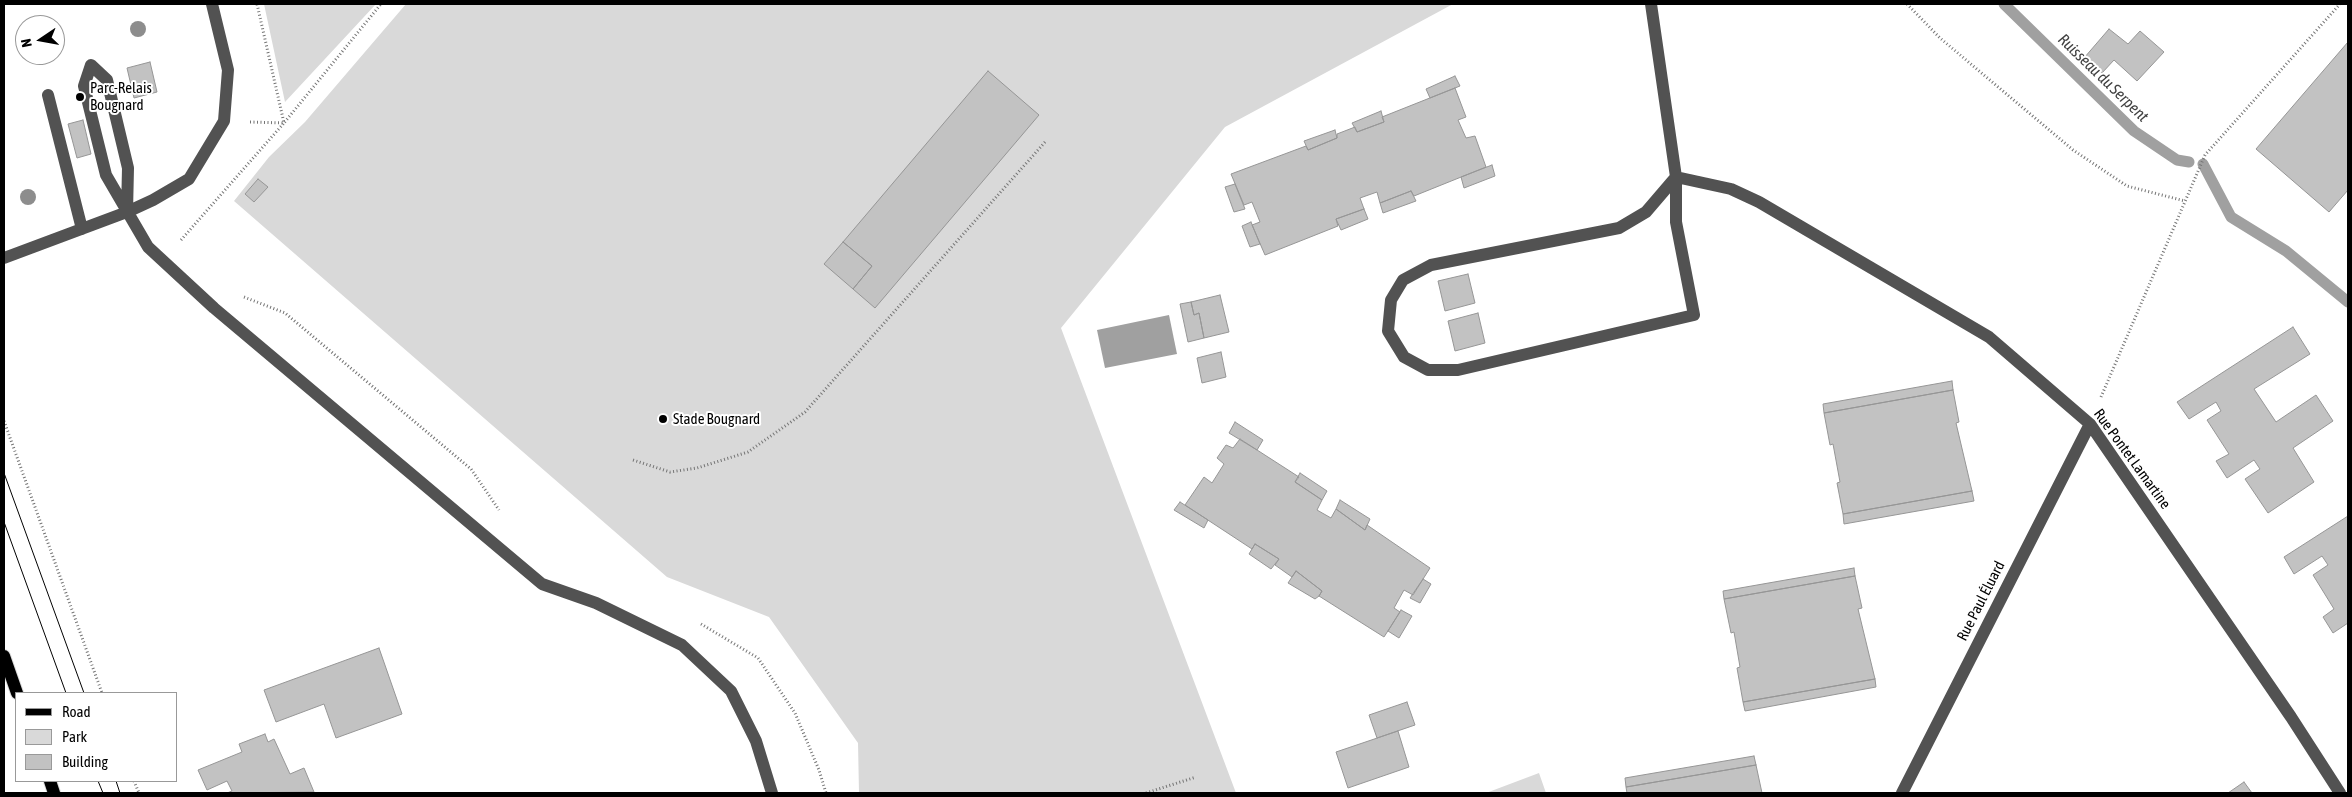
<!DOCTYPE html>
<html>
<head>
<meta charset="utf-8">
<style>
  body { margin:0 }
  #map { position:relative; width:2352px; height:797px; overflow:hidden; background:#fff; font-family:"Asap Condensed",sans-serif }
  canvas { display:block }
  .frame { position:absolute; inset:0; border:5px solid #000; pointer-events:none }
  .legend { position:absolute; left:15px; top:692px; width:162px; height:90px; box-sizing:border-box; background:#fff; border:1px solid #999; margin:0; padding:6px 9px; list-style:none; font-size:15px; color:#000 }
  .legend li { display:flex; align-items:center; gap:10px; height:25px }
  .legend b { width:25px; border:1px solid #999 }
  .north { position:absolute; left:15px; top:15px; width:50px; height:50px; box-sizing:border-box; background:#fff; border:1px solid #999; border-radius:50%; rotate:258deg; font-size:14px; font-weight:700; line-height:20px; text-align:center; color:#000 }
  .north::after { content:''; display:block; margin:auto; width:18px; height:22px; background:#000; clip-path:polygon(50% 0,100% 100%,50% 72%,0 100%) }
</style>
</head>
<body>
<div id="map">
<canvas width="2352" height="797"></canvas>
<div class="frame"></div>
<ul class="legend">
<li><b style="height:6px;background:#000"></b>Road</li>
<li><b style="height:14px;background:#d9d9d9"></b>Park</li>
<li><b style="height:14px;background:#c2c2c2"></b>Building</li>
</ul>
<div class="north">N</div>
</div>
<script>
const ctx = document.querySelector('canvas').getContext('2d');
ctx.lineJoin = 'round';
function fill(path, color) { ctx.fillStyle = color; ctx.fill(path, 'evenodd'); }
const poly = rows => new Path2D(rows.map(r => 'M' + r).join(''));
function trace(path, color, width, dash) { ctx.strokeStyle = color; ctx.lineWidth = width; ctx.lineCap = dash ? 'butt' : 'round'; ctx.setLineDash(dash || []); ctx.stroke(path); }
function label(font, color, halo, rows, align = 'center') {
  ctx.font = font + ' "Asap Condensed",sans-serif'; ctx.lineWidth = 4; ctx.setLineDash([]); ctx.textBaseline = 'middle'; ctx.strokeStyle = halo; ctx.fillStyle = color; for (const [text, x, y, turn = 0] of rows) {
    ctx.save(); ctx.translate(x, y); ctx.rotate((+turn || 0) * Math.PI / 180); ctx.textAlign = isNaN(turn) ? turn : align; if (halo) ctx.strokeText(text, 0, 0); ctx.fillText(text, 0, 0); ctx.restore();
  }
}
fill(poly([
  [264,4,376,4,285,102],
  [406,4,1453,4,1225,127,1061,328,1236,793,859,793,858,743,769,617,667,577,234,201,269,157,305,122],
  [1539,773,1546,793,1486,793]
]), '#d9d9d9');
fill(poly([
  [1169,315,1177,354,1105,368,1097,330]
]), '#a0a0a0');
trace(poly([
  [2004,4,2134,131,2177,160,2189,162],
  [2203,164,2231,217,2286,251,2348,302]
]), '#a0a0a0', 11);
const building = poly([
  [2109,29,2128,44,2140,31,2164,52,2137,81,2114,60,2102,73,2084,58,2109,29],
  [2348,42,2348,190,2329,212,2256,149,2348,42],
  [150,62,157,92,134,98,127,68,150,62],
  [988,71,1039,115,875,308,853,289,872,266,843,242,988,71],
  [1455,76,1460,86,1430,98,1426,89,1455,76],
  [1455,88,1466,117,1458,120,1466,138,1475,136,1486,167,1414,196,1411,191,1380,203,1377,192,1360,198,1364,209,1336,219,1338,226,1265,255,1252,225,1260,222,1252,202,1244,205,1231,174,1306,146,1308,150,1337,138,1337,134,1355,127,1357,132,1384,122,1382,117,1455,88],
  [1381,111,1384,122,1357,132,1352,123,1381,111],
  [83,120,91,154,77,158,68,124,83,120],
  [1335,130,1337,138,1308,150,1304,141,1335,130],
  [1492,165,1495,176,1464,188,1461,177,1492,165],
  [258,179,268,187,254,202,245,194,258,179],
  [1235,184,1245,209,1234,212,1225,187,1235,184],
  [1411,191,1416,201,1383,213,1380,203,1411,191],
  [1364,209,1368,219,1341,230,1336,219,1364,209],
  [1251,222,1260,244,1250,247,1242,226,1251,222],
  [843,242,872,266,853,289,824,264,843,242],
  [1468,274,1475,303,1445,311,1438,281,1468,274],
  [1220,295,1229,332,1204,338,1199,313,1194,315,1191,302,1220,295],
  [1191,302,1194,315,1199,313,1204,338,1188,342,1180,304,1191,302],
  [1478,313,1485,343,1455,351,1448,321,1478,313],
  [2293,327,2310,354,2254,389,2276,422,2316,395,2333,421,2293,448,2314,482,2268,513,2245,479,2260,469,2254,460,2227,478,2216,461,2229,454,2207,420,2221,411,2216,402,2189,419,2177,402,2293,327],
  [1221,352,1226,377,1202,383,1197,358,1221,352],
  [1952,381,1953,390,1824,413,1823,404,1952,381],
  [1953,390,1959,422,1956,423,1972,491,1843,514,1837,483,1840,482,1833,444,1830,445,1824,413,1953,390],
  [1235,422,1263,440,1257,450,1229,433,1235,422],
  [1240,439,1299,477,1295,482,1322,500,1317,510,1331,518,1336,509,1365,530,1367,525,1430,568,1413,595,1404,590,1394,608,1400,612,1384,637,1319,596,1322,591,1296,571,1292,577,1275,565,1279,559,1255,544,1252,549,1185,505,1204,477,1212,483,1224,464,1217,458,1226,445,1233,448,1240,439],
  [1300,473,1327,491,1322,500,1295,482,1300,473],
  [1972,491,1974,501,1844,524,1843,514,1972,491],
  [1340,500,1370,519,1365,530,1336,509,1340,500],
  [1180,502,1208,520,1204,528,1174,510,1180,502],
  [2348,516,2348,623,2333,633,2323,617,2334,609,2313,575,2328,565,2322,556,2294,574,2284,557,2348,516],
  [1255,544,1279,559,1271,569,1249,554,1255,544],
  [1854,568,1855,576,1724,599,1723,591,1854,568],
  [1296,571,1322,591,1319,596,1315,599,1288,583,1296,571],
  [1855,576,1862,608,1858,609,1875,679,1743,702,1737,668,1740,667,1734,632,1731,633,1724,599,1855,576],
  [1423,579,1431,584,1420,603,1410,598,1423,579],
  [1401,610,1412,616,1399,638,1388,631,1401,610],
  [379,648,402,714,336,738,324,704,276,722,264,690,379,648],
  [1875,679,1876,687,1745,711,1743,702,1875,679],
  [1407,702,1415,725,1377,738,1369,715,1407,702],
  [1398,731,1409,767,1348,788,1336,752,1398,731],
  [265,734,268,742,274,739,290,774,304,768,314,792,227,793,232,791,227,781,207,790,198,770,242,752,239,744,265,734],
  [1754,756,1756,765,1626,787,1625,778,1754,756],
  [1756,765,1762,793,1627,793,1626,787,1756,765],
  [2244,782,2252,793,2228,793,2244,782]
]);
fill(building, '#c2c2c2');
trace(building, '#969696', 1);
const major = poly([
  [4,656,17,693],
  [50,781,54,793]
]);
trace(major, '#dbdbdb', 14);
trace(poly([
  [1907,4,1940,38,2073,150,2127,186,2185,201],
  [250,122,284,123,381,4],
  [181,240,284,123,257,4],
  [244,297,285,313,471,469,499,510],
  [2101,397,2205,155,2340,4],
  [4,421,102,693],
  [633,460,670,472,697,468,748,452,805,412,1046,141],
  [701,624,758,658,795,713,819,770,826,793],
  [134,781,139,793],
  [1146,793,1196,777]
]), '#747474', 3, [1, 2.5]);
trace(poly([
  [1651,4,1676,177,1731,189,1759,202,1989,337,2090,424,2291,717,2340,793],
  [48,95,82,229],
  [1676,177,1676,222,1694,315,1458,370,1428,370,1404,357,1388,331,1391,300,1403,280,1431,265,1619,228,1646,212,1676,177],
  [127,212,128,168,107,80,91,65,84,86,106,175,148,247,214,308,542,584,596,603,682,645,731,691,756,741,772,793],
  [4,258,127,212,153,200,189,179,224,121,228,70,212,4],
  [1902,793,2090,424]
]), '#525252', 12);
trace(major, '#000', 12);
trace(poly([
  [4,473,84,693],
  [4,522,66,693],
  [98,781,103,793],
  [116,781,120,793]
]), '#000', 1);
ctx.fillStyle = '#8d8d8d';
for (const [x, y] of [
  [138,29],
  [28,197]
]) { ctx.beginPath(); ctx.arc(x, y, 8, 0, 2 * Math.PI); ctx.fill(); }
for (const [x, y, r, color] of [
  [80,97,5,"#000"],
  [663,419,5,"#000"]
]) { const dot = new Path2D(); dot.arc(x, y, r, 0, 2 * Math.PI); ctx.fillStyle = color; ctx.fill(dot); trace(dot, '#fff', 2); }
label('15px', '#000', '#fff', [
  ["Parc-Relais",90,88],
  ["Bougnard",90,105],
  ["Stade Bougnard",673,419]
], 'left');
label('15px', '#000', '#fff', [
  ["Rue Pontet Lamartine",2132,459,54],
  ["Rue Paul Éluard",1981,601,-63]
]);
label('italic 16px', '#414141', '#fff', [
  ["Ruisseau du Serpent",2103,78,44]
]);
</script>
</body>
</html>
